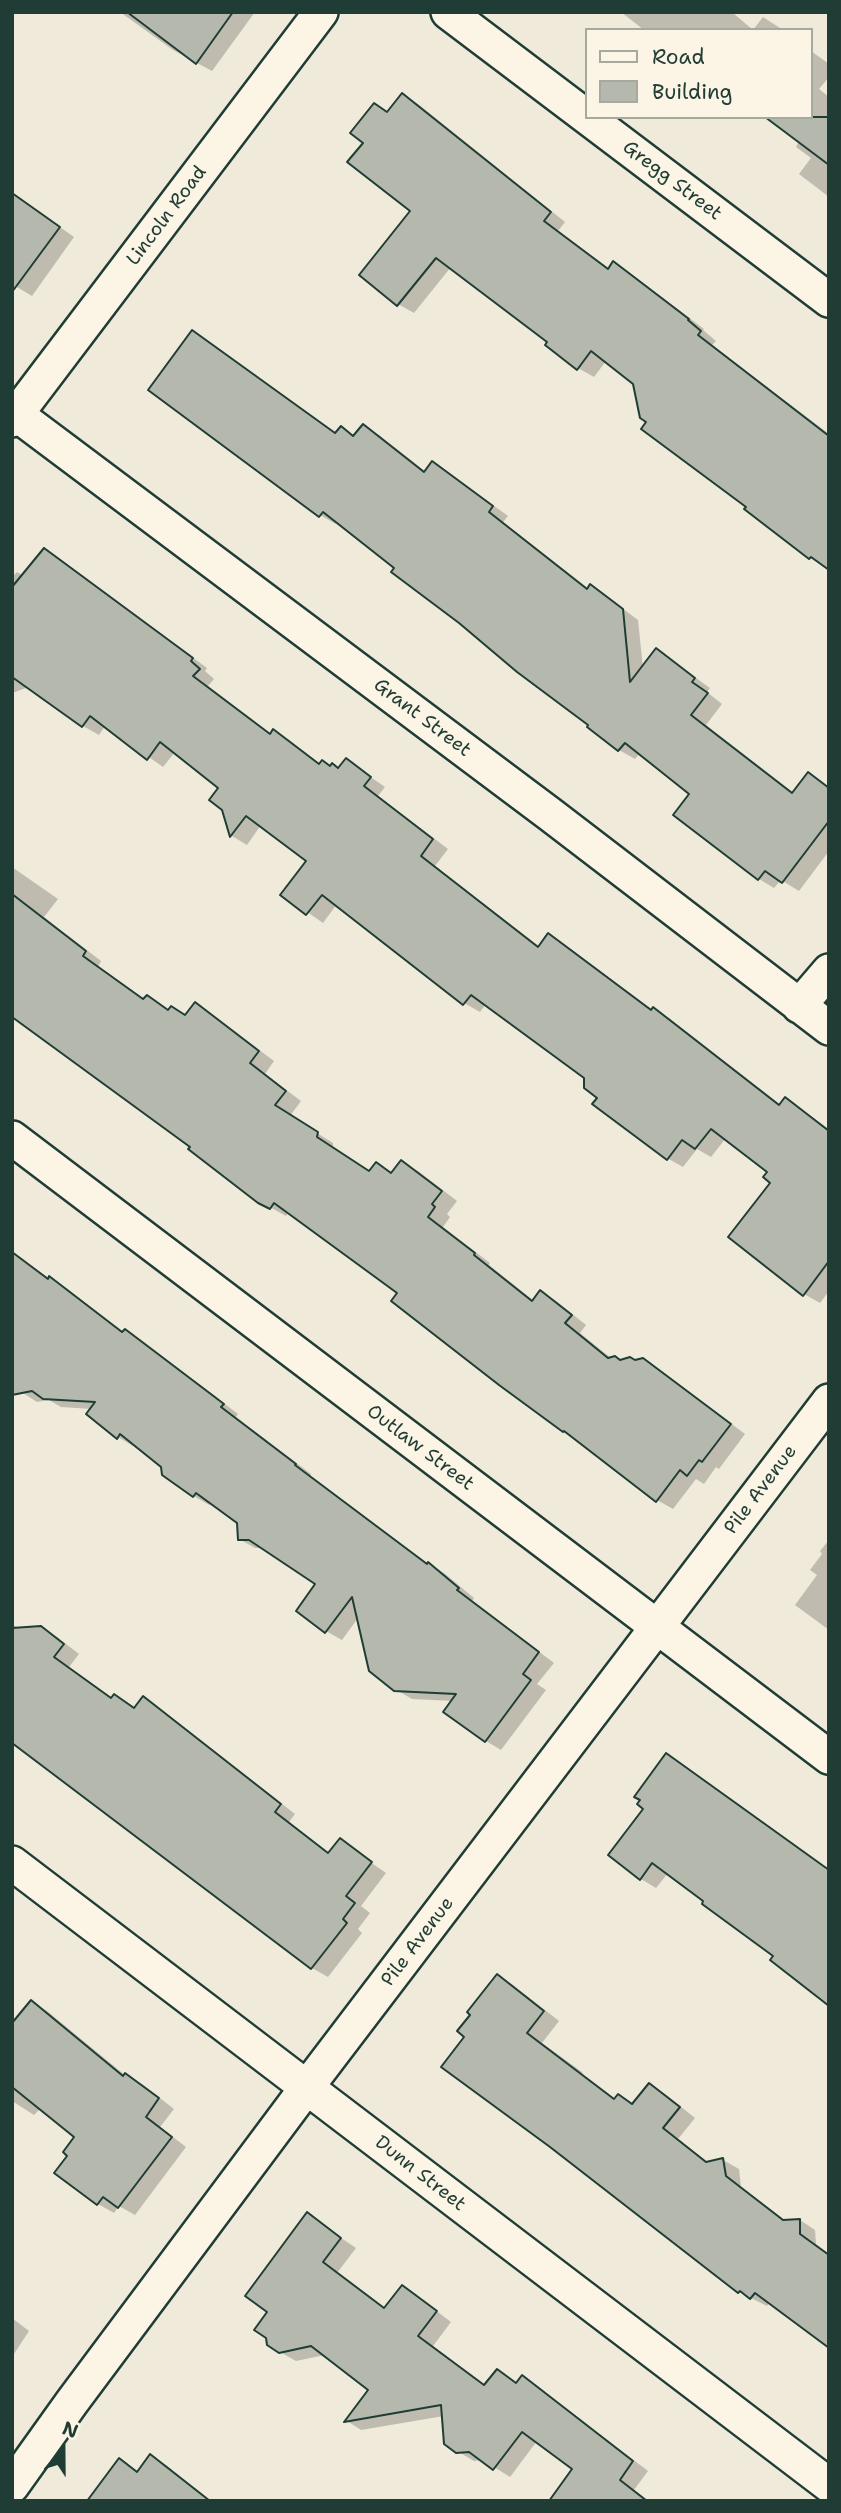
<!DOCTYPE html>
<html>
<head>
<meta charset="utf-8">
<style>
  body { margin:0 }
  #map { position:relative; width:841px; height:2513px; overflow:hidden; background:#efeada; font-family:"Shantell Sans",sans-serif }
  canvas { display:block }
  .frame { position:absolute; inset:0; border:14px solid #1f3d34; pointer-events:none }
  .legend { position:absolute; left:585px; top:28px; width:228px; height:91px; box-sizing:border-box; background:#fcf5e5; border:2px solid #a4ab9e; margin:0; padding:9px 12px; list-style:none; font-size:21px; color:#1f3d34 }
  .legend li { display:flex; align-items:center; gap:14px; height:35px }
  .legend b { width:35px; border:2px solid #a4ab9e }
  .north { position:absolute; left:28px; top:2415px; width:70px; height:70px; -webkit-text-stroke:5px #fcf5e5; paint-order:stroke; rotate:20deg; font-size:19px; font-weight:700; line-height:28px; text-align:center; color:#1f3d34 }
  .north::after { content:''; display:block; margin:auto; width:24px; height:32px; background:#1f3d34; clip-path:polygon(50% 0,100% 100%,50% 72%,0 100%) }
</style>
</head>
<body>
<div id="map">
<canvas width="841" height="2513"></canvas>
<div class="frame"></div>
<ul class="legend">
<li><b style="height:9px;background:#fcf5e5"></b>Road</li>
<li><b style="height:19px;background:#b5b9ad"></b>Building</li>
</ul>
<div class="north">N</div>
</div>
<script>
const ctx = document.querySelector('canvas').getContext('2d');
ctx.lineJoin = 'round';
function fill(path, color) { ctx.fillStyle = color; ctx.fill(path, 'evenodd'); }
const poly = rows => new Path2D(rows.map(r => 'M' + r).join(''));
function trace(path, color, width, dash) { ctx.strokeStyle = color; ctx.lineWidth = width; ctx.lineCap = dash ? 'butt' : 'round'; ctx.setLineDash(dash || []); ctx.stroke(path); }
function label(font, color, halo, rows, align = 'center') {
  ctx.font = font + ' "Shantell Sans",sans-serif'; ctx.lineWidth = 5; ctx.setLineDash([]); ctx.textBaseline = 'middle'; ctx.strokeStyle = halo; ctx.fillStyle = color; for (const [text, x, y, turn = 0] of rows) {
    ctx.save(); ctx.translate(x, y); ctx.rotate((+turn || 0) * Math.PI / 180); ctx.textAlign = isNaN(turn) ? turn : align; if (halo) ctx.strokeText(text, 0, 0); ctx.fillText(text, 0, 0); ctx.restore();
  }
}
fill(poly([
  [120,12,255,12,212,71,173,50],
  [621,12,732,12,753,30,763,17,783,30,644,30],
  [811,51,829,64,829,77,819,89,829,97,829,197,799,174,811,158,796,147,811,117],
  [402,95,418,104,565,222,558,231,610,269,614,264,630,273,704,329,703,330,716,341,712,345,829,434,829,568,810,558,747,509,748,507,648,422,635,383,606,361,594,377,578,368,550,342,451,267,414,313,398,304,361,274,413,211,388,113],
  [12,193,74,237,32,296,12,284],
  [192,332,337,434,341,428,355,436,363,426,379,435,426,472,433,463,449,473,508,516,503,522,589,589,591,587,606,596,638,620,643,668,657,650,710,688,707,692,722,704,706,725,794,793,808,774,829,787,829,851,799,891,781,880,774,888,759,879,691,793,640,753,635,759,619,750,338,521,336,524,320,515,151,389],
  [44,550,60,559,207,668,205,671,214,679,208,686,271,734,273,731,289,740,320,764,339,769,346,760,385,787,378,796,448,849,435,866,540,947,548,935,564,944,653,1010,669,1018,781,1105,785,1099,829,1129,829,1291,820,1303,804,1294,770,1172,726,1138,711,1157,697,1149,683,1167,667,1158,600,1098,586,1077,486,1004,480,1012,464,1003,337,904,323,923,282,894,308,860,261,825,247,845,232,836,220,787,175,752,163,767,105,726,99,735,83,726,29,687,12,693,12,577,17,572,24,576],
  [12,867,58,899,44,917,101,961,98,967,145,1000,147,997,169,1011,186,1017,195,1005,211,1014,274,1061,265,1074,301,1101,290,1116,333,1143,333,1148,370,1172,376,1164,393,1174,402,1162,418,1171,457,1201,447,1214,450,1217,443,1227,490,1263,489,1265,534,1301,541,1292,556,1301,586,1325,580,1333,612,1359,621,1362,643,1360,660,1370,745,1434,719,1469,716,1467,704,1484,696,1479,673,1509,657,1500,400,1293,289,1212,286,1216,259,1201,192,1147,12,1013],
  [12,1252,50,1279,66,1288,124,1333,125,1331,141,1340,238,1414,236,1417,311,1474,310,1476,428,1564,444,1573,474,1598,472,1601,554,1663,537,1684,546,1690,501,1750,486,1741,453,1701,412,1699,395,1689,358,1618,342,1640,326,1631,318,1584,264,1548,255,1548,239,1539,239,1522,212,1502,209,1505,194,1496,163,1466,135,1444,133,1446,118,1437,92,1409,61,1407,49,1400,37,1402,12,1386],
  [829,1540,829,1630,795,1605,817,1575,810,1570,822,1554,820,1551],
  [12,1624,19,1629,41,1628,57,1637,79,1654,69,1667,112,1698,115,1696,135,1709,143,1699,159,1708,295,1814,289,1822,330,1854,340,1841,386,1873,361,1906,370,1913,358,1929,362,1933,328,1977,312,1968,12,1741],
  [682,1765,829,1870,829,2004,776,1956,668,1873,656,1888,641,1879],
  [497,1976,513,1985,559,2021,542,2043,582,2072,583,2075,616,2100,619,2096,634,2105,649,2085,665,2094,695,2118,678,2139,709,2163,723,2160,739,2169,741,2187,786,2221,800,2220,815,2230,816,2244,829,2254,829,2346,770,2302,767,2306,739,2292,467,2037],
  [31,2002,47,2011,126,2076,142,2084,174,2109,160,2127,186,2147,135,2215,119,2206,114,2213,98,2204,69,2156,76,2137,41,2108,34,2115,12,2101,12,2037],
  [307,2215,356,2248,337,2273,386,2309,402,2288,418,2297,451,2322,433,2346,486,2386,497,2371,518,2384,522,2378,538,2387,648,2471,634,2490,649,2501,551,2501,574,2469,537,2441,510,2477,483,2460,474,2461,457,2451,444,2416,361,2430,347,2421,371,2389,325,2355,296,2361,280,2352,270,2312],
  [12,2318,29,2331,12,2357],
  [150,2456,166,2465,206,2497,205,2499,89,2501,119,2460,139,2472]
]), '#0003');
const building = poly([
  [127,12,233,12,196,64,127,12],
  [402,93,551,212,544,221,608,269,613,261,689,319,688,320,701,331,698,335,829,436,829,570,811,557,809,559,744,509,746,507,641,429,646,422,640,418,633,384,591,351,577,370,545,345,547,342,436,258,397,306,359,275,410,211,347,162,363,143,350,133,374,103,387,112,402,93],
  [765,117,829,117,829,165,765,117],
  [12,193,60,227,12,292,12,193],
  [192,330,335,433,341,426,353,436,363,424,424,472,432,461,493,506,489,512,587,589,590,584,623,609,630,682,656,648,695,678,692,682,708,693,691,715,792,793,808,772,829,788,829,821,782,883,765,871,758,880,673,815,689,794,625,743,618,751,587,727,588,725,517,672,459,623,391,572,394,568,323,512,319,517,148,390,192,330],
  [44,548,193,658,191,661,200,669,193,676,270,734,273,729,319,764,322,760,330,766,332,763,338,768,346,758,371,777,364,786,433,839,421,856,538,947,548,933,651,1010,653,1007,779,1105,785,1097,829,1131,829,1261,803,1296,728,1237,770,1183,763,1177,767,1172,711,1129,695,1149,682,1140,667,1160,592,1104,597,1098,584,1088,584,1078,471,995,463,1005,322,895,306,915,280,895,306,861,246,816,230,837,222,810,209,800,218,788,160,742,147,760,90,716,82,727,12,677,12,587,44,548],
  [12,894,86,951,83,956,143,999,147,995,168,1010,171,1006,185,1015,195,1002,259,1051,250,1063,286,1091,275,1105,318,1132,317,1137,369,1171,376,1162,391,1173,401,1160,442,1191,432,1204,435,1207,428,1217,475,1253,474,1255,532,1301,540,1290,572,1315,565,1323,608,1358,615,1356,620,1360,630,1357,635,1360,643,1358,731,1424,702,1462,699,1460,687,1476,680,1470,656,1502,564,1431,563,1432,499,1385,391,1301,397,1293,274,1203,270,1209,258,1203,188,1149,190,1147,12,1017,12,894],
  [12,1252,48,1279,49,1276,122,1332,125,1329,224,1404,221,1407,296,1464,295,1465,427,1564,428,1562,459,1588,457,1590,539,1652,523,1674,531,1680,485,1742,443,1712,456,1694,394,1691,369,1671,352,1597,325,1633,296,1611,315,1584,249,1540,238,1540,237,1523,196,1493,193,1497,162,1475,161,1467,120,1434,117,1439,86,1414,95,1402,43,1399,32,1391,12,1395,12,1252],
  [41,1626,64,1644,54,1657,111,1698,114,1694,134,1708,143,1696,281,1804,275,1812,328,1853,340,1838,372,1862,346,1896,355,1903,343,1919,347,1923,311,1969,12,1743,12,1628,41,1626],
  [666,1753,829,1870,829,2006,770,1960,773,1956,702,1904,703,1901,652,1863,640,1880,608,1855,643,1809,637,1804,640,1800,634,1797,666,1753],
  [497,1974,544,2011,527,2033,614,2099,618,2094,632,2104,649,2083,680,2107,663,2128,706,2162,723,2158,726,2176,783,2220,800,2219,800,2234,829,2255,829,2348,755,2293,750,2299,740,2291,738,2293,550,2147,441,2067,464,2037,457,2031,470,2015,467,2012,497,1974],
  [31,2000,123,2076,125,2073,159,2098,146,2117,172,2137,118,2208,103,2197,97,2205,54,2173,67,2156,63,2152,74,2137,12,2087,12,2023,31,2000],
  [307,2212,341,2238,323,2262,384,2308,402,2285,437,2311,418,2336,484,2385,497,2369,516,2383,522,2375,633,2461,620,2480,647,2501,549,2501,572,2469,522,2432,493,2470,469,2452,456,2453,444,2444,441,2405,344,2422,368,2390,311,2346,279,2353,267,2345,266,2338,254,2330,267,2312,245,2296,307,2212],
  [150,2454,210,2501,87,2501,119,2458,137,2472,150,2454]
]);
fill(building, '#b5b9ad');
trace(building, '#1f3d34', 2);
const street = poly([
  [448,12,829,300],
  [12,411,551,815,829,1028],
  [12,420,321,12],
  [799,1006,829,971],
  [12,1138,829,1757],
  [12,1863,829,2485],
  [12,2486,72,2402,307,2087,829,1401]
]);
trace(street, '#1f3d34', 38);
trace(street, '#fcf5e5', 33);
label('19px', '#1f3d34', '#fcf5e5', [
  ["Gregg Street",672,181,37],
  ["Lincoln Road",167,216,-53],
  ["Grant Street",422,718,37],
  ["Outlaw Street",420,1448,37],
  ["Pile Avenue",761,1490,-53],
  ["Pile Avenue",418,1942,-53],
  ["Dunn Street",420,2174,38]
]);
</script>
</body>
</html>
